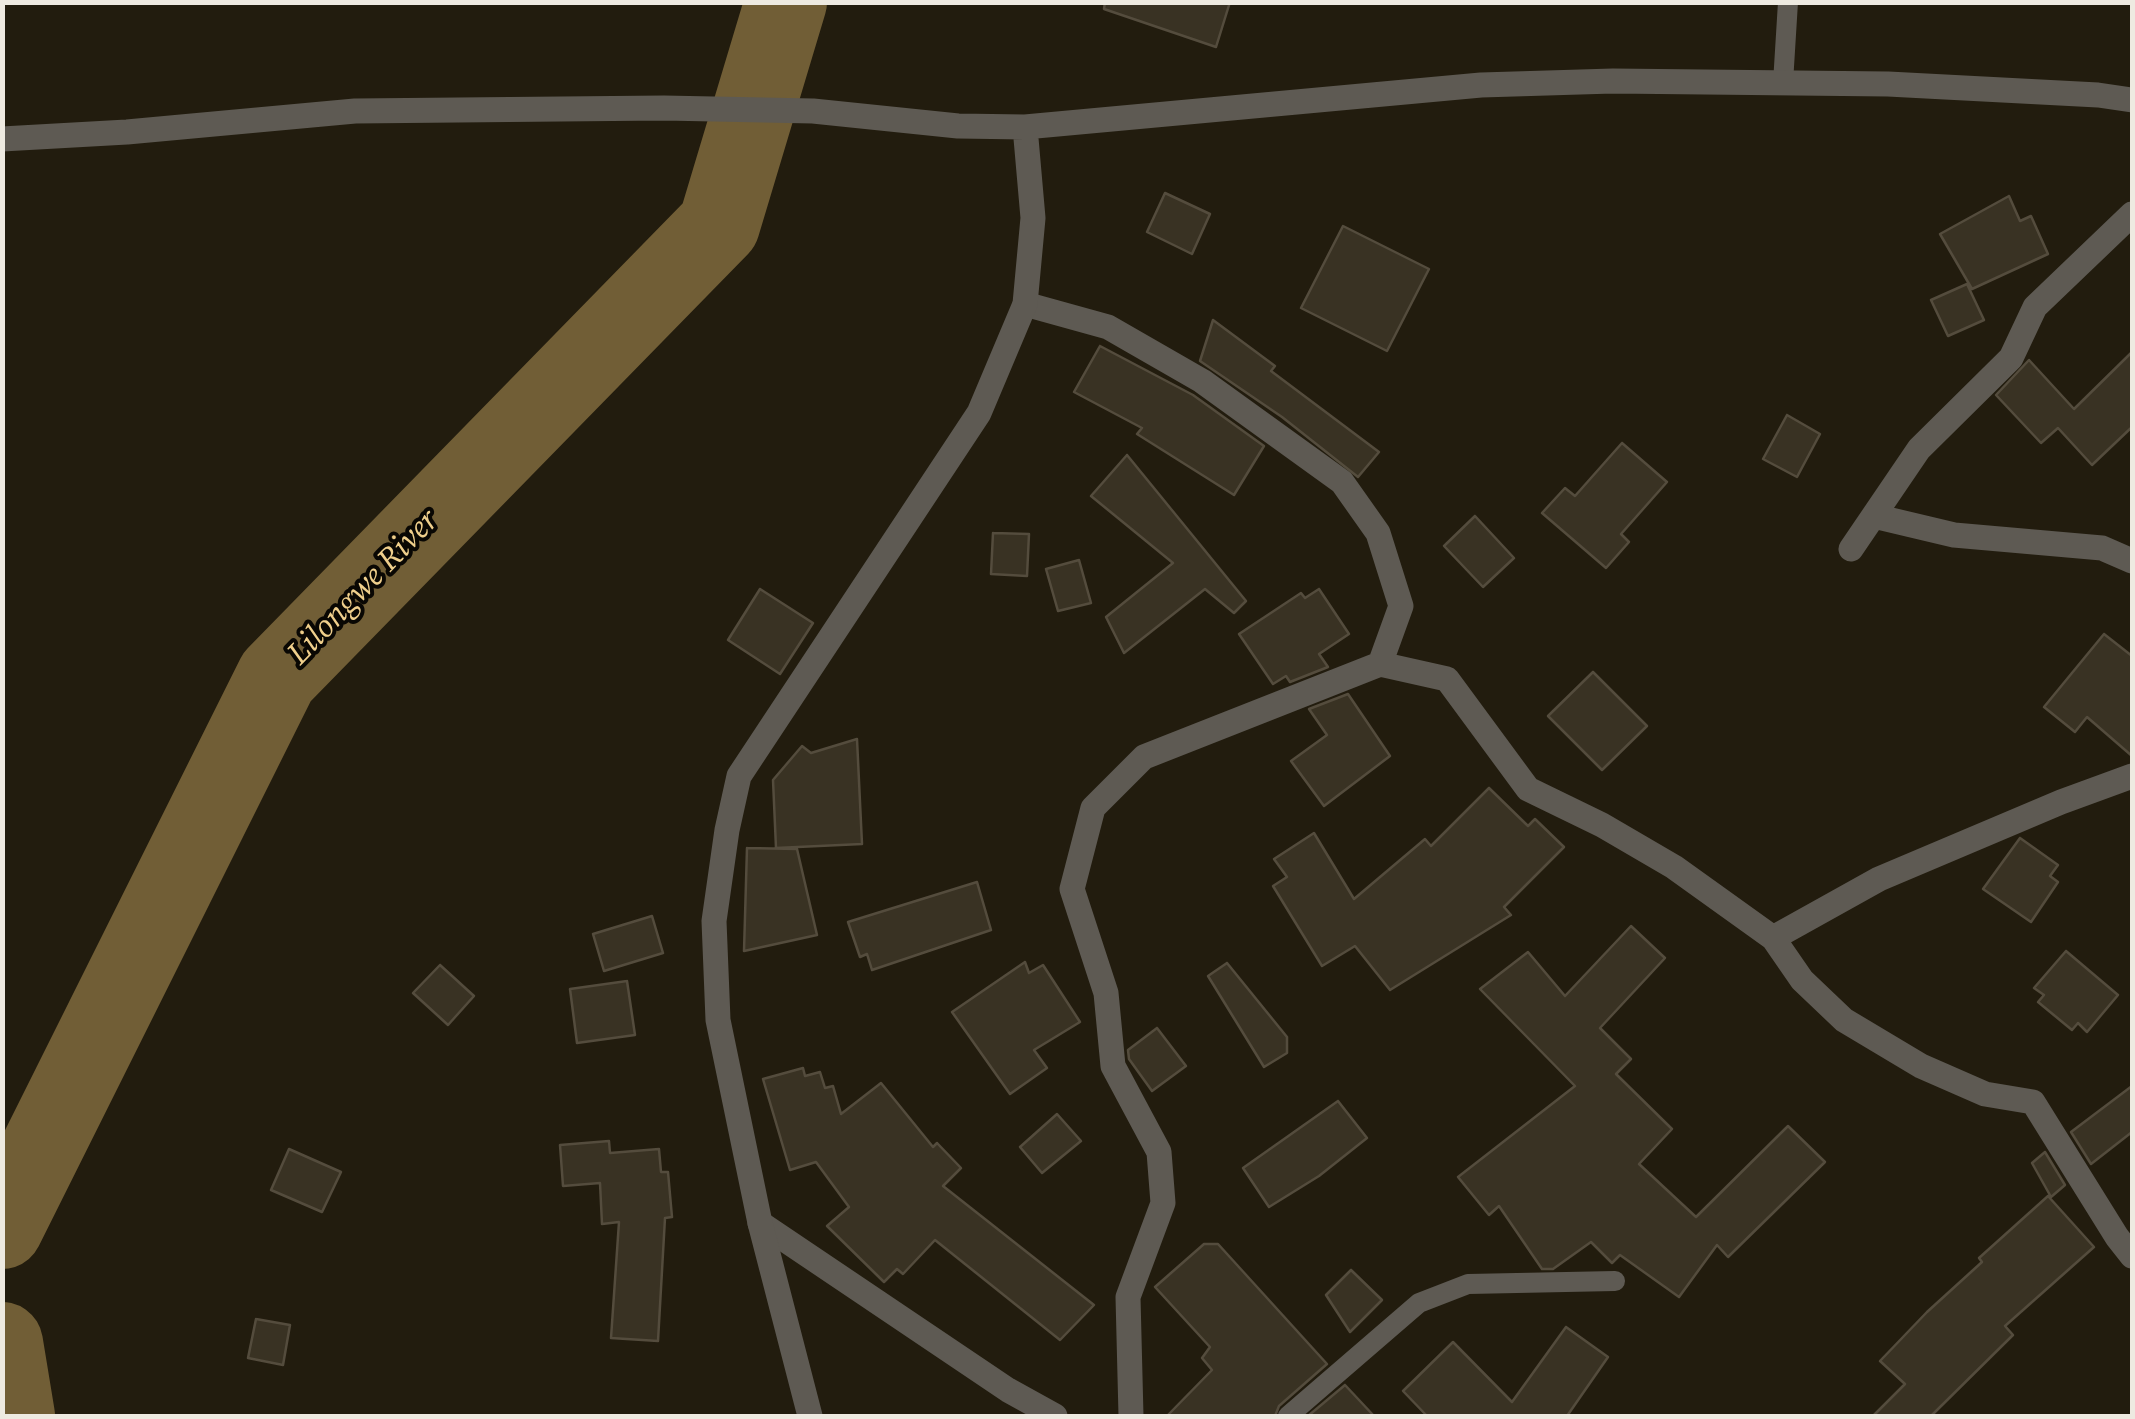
<!DOCTYPE html>
<html>
<head>
<meta charset="utf-8">
<style>
  body { margin:0 }
  #map { position:relative; width:2135px; height:1419px; overflow:hidden; background:#221c0e; font-family:"Source Serif 4",serif }
  canvas { display:block }
  .frame { position:absolute; inset:0; border:5px solid #eeeae1; pointer-events:none }
</style>
</head>
<body>
<div id="map">
<canvas width="2135" height="1419"></canvas>
<div class="frame"></div>
</div>
<script>
const ctx = document.querySelector('canvas').getContext('2d');
ctx.lineJoin = 'round';
const poly = rows => new Path2D(rows.map(r => 'M' + r).join(''));
function trace(path, color, width, dash) { ctx.strokeStyle = color; ctx.lineWidth = width; ctx.lineCap = dash ? 'butt' : 'round'; ctx.setLineDash(dash || []); ctx.stroke(path); }
function fill(path, color) { ctx.fillStyle = color; ctx.fill(path, 'evenodd'); }
function label(font, color, halo, rows, align = 'center') {
  ctx.font = font + ' "Source Serif 4",serif'; ctx.lineWidth = 8; ctx.setLineDash([]); ctx.textBaseline = 'middle'; ctx.strokeStyle = halo; ctx.fillStyle = color; for (const [text, x, y, turn = 0] of rows) {
    ctx.save(); ctx.translate(x, y); ctx.rotate((+turn || 0) * Math.PI / 180); ctx.textAlign = isNaN(turn) ? turn : align; if (halo) ctx.strokeText(text, 0, 0); ctx.fillText(text, 0, 0); ctx.restore();
  }
}
trace(poly([
  [2,1228,277,677,719,225,786,2],
  [2,1343,14,1416]
]), '#715e36', 82);
const building = poly([
  [1105,2,1230,2,1216,47,1104,9,1105,2],
  [1165,193,1210,214,1192,254,1147,232,1165,193],
  [2009,196,2020,221,2031,216,2048,254,1972,289,1940,234,2009,196],
  [1343,226,1429,269,1387,351,1301,308,1343,226],
  [1967,284,1984,320,1948,336,1931,300,1967,284],
  [1213,320,1275,366,1271,371,1379,452,1358,477,1282,417,1200,361,1213,320],
  [1100,346,1193,395,1264,446,1234,495,1137,434,1142,428,1074,392,1100,346],
  [2132,352,2132,427,2092,465,2058,428,2041,443,1996,395,2029,360,2074,409,2132,352],
  [1787,415,1820,434,1797,477,1763,459,1787,415],
  [1622,443,1667,482,1621,534,1629,542,1606,568,1542,513,1565,488,1575,496,1622,443],
  [1127,455,1246,601,1234,613,1205,589,1124,653,1106,617,1173,563,1091,496,1127,455],
  [1475,516,1514,558,1483,587,1444,546,1475,516],
  [993,533,1029,534,1027,576,991,574,993,533],
  [1079,560,1091,603,1058,611,1046,569,1079,560],
  [760,589,813,623,780,674,728,640,760,589],
  [1319,589,1349,634,1319,654,1328,667,1290,682,1286,676,1273,684,1239,634,1301,593,1305,598,1319,589],
  [2104,634,2132,656,2132,756,2087,717,2075,732,2044,707,2104,634],
  [1593,672,1647,726,1602,770,1548,716,1593,672],
  [1348,694,1390,756,1324,806,1291,761,1327,735,1309,709,1348,694],
  [857,739,862,844,776,848,773,780,802,746,811,753,857,739],
  [1489,788,1528,826,1535,819,1564,847,1504,907,1511,915,1390,990,1355,946,1322,966,1273,886,1287,877,1274,859,1314,833,1354,899,1425,839,1431,846,1489,788],
  [2020,838,2058,865,2050,876,2058,882,2031,922,1983,889,2020,838],
  [747,848,797,849,817,935,744,951,747,848],
  [977,882,991,930,872,970,867,954,860,957,848,922,977,882],
  [652,916,663,953,604,971,593,934,652,916],
  [1631,926,1665,958,1600,1028,1631,1059,1616,1074,1672,1129,1639,1164,1696,1217,1788,1126,1825,1162,1728,1257,1717,1245,1679,1297,1620,1255,1612,1263,1591,1242,1553,1269,1542,1269,1499,1206,1489,1215,1458,1177,1575,1086,1480,989,1528,952,1565,996,1631,926],
  [2066,951,2118,995,2087,1032,2078,1023,2072,1030,2038,1002,2044,995,2034,988,2066,951],
  [1025,962,1029,973,1043,965,1080,1022,1034,1050,1047,1068,1010,1094,952,1012,1025,962],
  [1227,963,1287,1037,1287,1053,1264,1067,1208,976,1227,963],
  [440,965,474,996,448,1025,413,993,440,965],
  [627,981,635,1035,577,1043,570,989,627,981],
  [1157,1028,1186,1066,1152,1091,1129,1059,1128,1050,1157,1028],
  [803,1068,805,1076,820,1072,825,1088,833,1086,841,1114,881,1083,933,1147,937,1143,961,1168,943,1186,1094,1305,1060,1340,935,1240,903,1274,897,1269,884,1282,827,1226,849,1207,816,1162,790,1170,763,1079,803,1068],
  [2132,1086,2132,1132,2091,1164,2071,1132,2132,1086],
  [1338,1101,1367,1138,1319,1176,1269,1207,1243,1168,1338,1101],
  [1057,1114,1081,1141,1042,1173,1020,1147,1057,1114],
  [609,1141,610,1153,659,1149,661,1172,668,1172,672,1217,665,1218,658,1341,611,1338,619,1222,602,1224,600,1183,563,1186,560,1145,609,1141],
  [289,1149,341,1172,322,1212,271,1190,289,1149],
  [2045,1152,2065,1185,2051,1197,2032,1163,2045,1152],
  [2048,1196,2094,1247,2005,1326,2013,1335,1931,1416,1873,1416,1905,1384,1880,1361,1927,1312,1982,1262,1979,1258,2048,1196],
  [1204,1244,1218,1244,1327,1364,1279,1406,1275,1416,1167,1416,1212,1370,1202,1358,1210,1347,1155,1287,1204,1244],
  [1351,1270,1382,1300,1350,1332,1326,1295,1351,1270],
  [256,1319,290,1325,283,1365,248,1358,256,1319],
  [1566,1327,1608,1357,1567,1416,1427,1416,1403,1391,1453,1342,1512,1402,1566,1327],
  [1345,1385,1374,1416,1308,1416,1345,1385]
]);
fill(building, '#393223');
trace(building, '#544c3d', 2.5);
trace(poly([
  [1783,83,1788,2],
  [1288,1416,1419,1303,1468,1284,1615,1281]
]), '#5e5a53', 20);
trace(poly([
  [1025,304,1108,327,1202,381,1342,482,1378,533,1401,606,1380,664,1144,757,1093,808,1072,889,1106,993,1113,1066,1159,1152,1163,1203,1128,1297,1131,1416],
  [1874,516,1954,535,2102,548,2132,561],
  [1851,549,1919,449,2011,358,2035,307,2132,214],
  [1380,664,1447,679,1528,789,1602,825,1674,867,1773,938,1802,980,1844,1020,1921,1066,1985,1094,2033,1102,2117,1237,2132,1256],
  [1773,938,1879,879,2061,802,2132,776],
  [760,1223,1008,1390,1055,1416]
]), '#5e5a53', 25);
trace(poly([
  [2,139,127,132,355,111,664,108,813,111,958,126,1025,127,1481,85,1613,81,1888,84,2098,95,2132,100],
  [810,1416,760,1223,718,1020,714,921,727,830,739,776,979,413,1025,304,1033,218,1025,127]
]), '#5e5a53', 25);
label('italic 32px', '#efcf8c', '#090703', [
  ["Lilongwe River",364,588,-46]
]);
</script>
</body>
</html>
